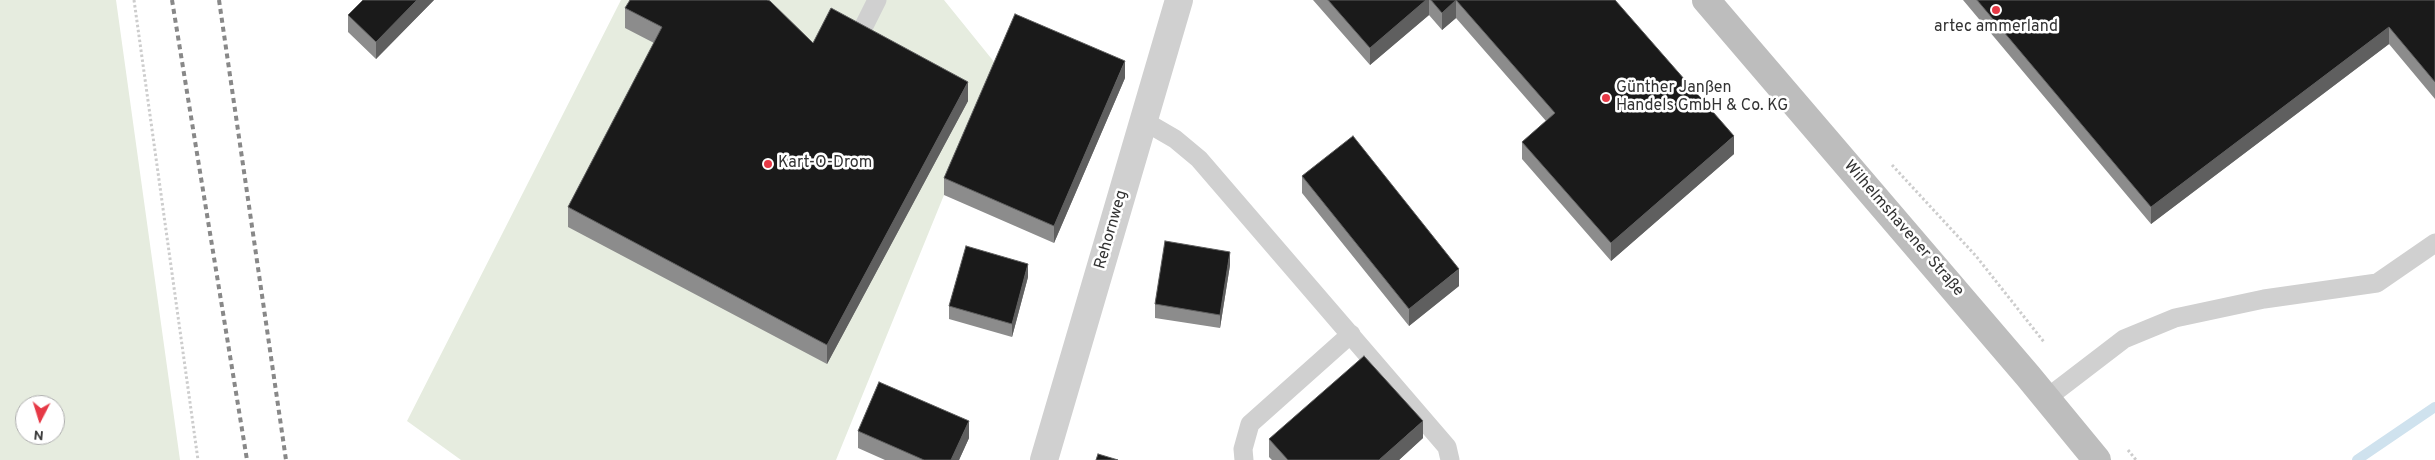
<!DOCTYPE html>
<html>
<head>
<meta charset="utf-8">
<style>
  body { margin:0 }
  #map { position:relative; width:2435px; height:460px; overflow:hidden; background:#fff; font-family:Overpass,sans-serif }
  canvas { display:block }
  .north { position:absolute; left:15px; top:395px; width:50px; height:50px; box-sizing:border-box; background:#fff; border:1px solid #adadad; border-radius:50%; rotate:185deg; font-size:14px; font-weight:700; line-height:20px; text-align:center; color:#333 }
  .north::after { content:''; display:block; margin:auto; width:18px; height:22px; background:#e63946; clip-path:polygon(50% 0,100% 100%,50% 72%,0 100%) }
</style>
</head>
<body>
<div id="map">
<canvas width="2435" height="460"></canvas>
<div class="north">N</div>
</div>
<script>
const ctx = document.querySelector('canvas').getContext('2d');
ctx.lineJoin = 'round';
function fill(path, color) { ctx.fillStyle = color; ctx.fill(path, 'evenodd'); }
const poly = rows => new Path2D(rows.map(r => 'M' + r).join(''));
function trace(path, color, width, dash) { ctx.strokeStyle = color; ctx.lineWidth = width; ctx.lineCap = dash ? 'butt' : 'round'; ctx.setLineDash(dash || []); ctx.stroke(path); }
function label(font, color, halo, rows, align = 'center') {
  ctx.font = font + ' Overpass,sans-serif'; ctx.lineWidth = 5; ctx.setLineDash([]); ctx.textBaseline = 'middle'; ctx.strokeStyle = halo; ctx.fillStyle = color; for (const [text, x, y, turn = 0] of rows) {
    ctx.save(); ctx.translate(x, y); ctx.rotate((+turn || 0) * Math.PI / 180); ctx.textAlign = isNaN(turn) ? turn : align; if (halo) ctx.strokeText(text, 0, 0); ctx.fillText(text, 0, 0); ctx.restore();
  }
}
fill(poly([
  [0,0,116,0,180,460,0,460],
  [25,405,55,405,55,435,25,435],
  [621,0,944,0,999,68,944,195,836,460,461,460,407,421]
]), '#e6ecdf');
trace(poly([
  [2357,460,2435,407]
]), '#cfe2ee', 10);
trace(poly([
  [134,0,198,460],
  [1892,165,1976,256,2044,342],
  [2128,450,2136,460]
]), '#cdcdcd', 3, [2.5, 2.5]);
trace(poly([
  [863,28,877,0],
  [1144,121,1175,139,1199,159,1447,447,1450,460],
  [2047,398,2124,339,2175,318,2264,299,2377,283,2435,243],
  [1244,460,1243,449,1250,424,1351,334]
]), '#d0d0d0', 19);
trace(poly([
  [1044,460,1179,0]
]), '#d0d0d0', 28);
trace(poly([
  [1706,0,2028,376,2097,460]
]), '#bdbdbd', 28);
trace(poly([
  [172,0,247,460],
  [219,0,286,460]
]), '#888', 4, [5, 4]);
fill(poly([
  [363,0,434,0,376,59,348,32,348,15],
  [1313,0,1615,0,1734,154,1611,261,1522,159,1522,142,1546,121,1456,18,1442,30,1429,15,1370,65],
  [1963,0,2435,0,2435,99,2389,44,2151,224],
  [625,8,813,43,968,101,827,364,568,227,568,207,654,43,625,28],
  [1125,78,1054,243,944,195,944,178],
  [1302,176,1459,286,1409,326,1302,193],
  [1230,265,1220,328,1155,318,1155,304],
  [1028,277,1012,337,949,319,949,306],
  [858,431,969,438,959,460,885,460,858,448],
  [1423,438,1399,460,1272,460,1269,457,1269,439]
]), '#8c8c8c');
fill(poly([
  [417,0,434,0,376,59,376,42],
  [1426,0,1429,0,1429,15,1370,65,1370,48],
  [1456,0,1456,18,1442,30,1442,13],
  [2389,27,2389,44,2151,224,2151,207],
  [1125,61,1125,78,1054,243,1054,226],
  [968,82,968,101,827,364,827,345],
  [1734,136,1734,154,1611,261,1611,243],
  [1230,252,1230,265,1220,328,1220,315],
  [1028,264,1028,277,1012,337,1012,324],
  [1459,269,1459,286,1409,326,1409,309],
  [969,421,969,438,959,460,951,460],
  [1423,421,1423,438,1399,460,1379,460]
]), '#5f5f5f');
const building = poly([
  [363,0,417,0,376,42,348,15,363,0],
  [630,0,767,0,770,1,813,43,831,8,968,82,827,345,568,207,662,27,625,8,630,0],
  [1328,0,1426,0,1370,48,1328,0],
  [1431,0,1615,0,1734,136,1611,243,1522,142,1555,113,1456,0,1442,13,1431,0],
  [1977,0,2435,0,2435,82,2389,27,2151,207,1977,0],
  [1015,14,1125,61,1054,226,944,178,1015,14],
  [1353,136,1459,269,1409,309,1302,176,1353,136],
  [1165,241,1230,252,1220,315,1155,304,1165,241],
  [966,246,1028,264,1012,324,949,306,966,246],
  [1364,356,1423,421,1379,460,1288,460,1269,439,1364,356],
  [879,382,969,421,951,460,924,460,858,431,879,382],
  [1098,454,1118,460,1096,460,1098,454]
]);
fill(building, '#1a1a1a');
trace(building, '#5f5f5f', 1);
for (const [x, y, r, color] of [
  [1996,10,5,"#e63946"],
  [1606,98,5,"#e63946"],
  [768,164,5,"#e63946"]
]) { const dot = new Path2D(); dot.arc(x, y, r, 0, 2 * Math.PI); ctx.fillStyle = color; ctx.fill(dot); trace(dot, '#fff', 2); }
label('16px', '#333', '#fff', [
  ["artec ammerland",1996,28,"center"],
  ["Günther Janßen",1616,89],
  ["Handels GmbH & Co. KG",1616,107],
  ["Kart-O-Drom",778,164]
], 'left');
label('16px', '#333', '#fff', [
  ["Wilhelmshavener Straße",1903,229,49],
  ["Rehornweg",1112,230,-74]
]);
</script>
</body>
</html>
